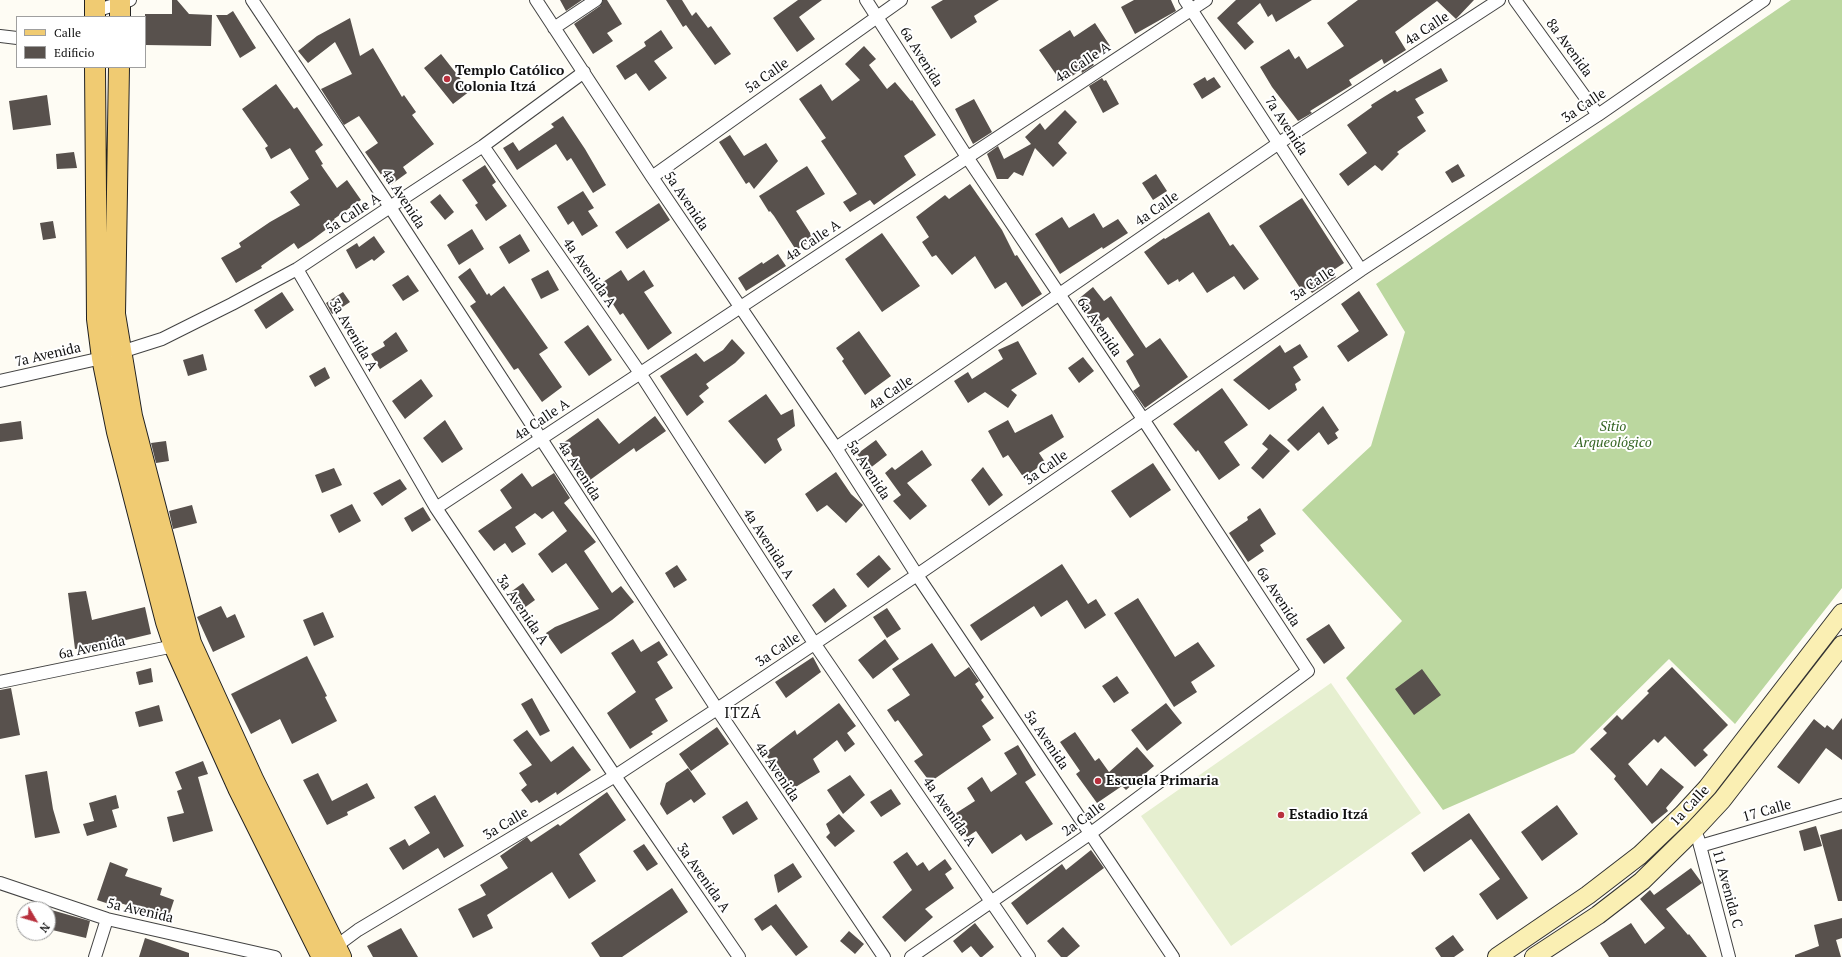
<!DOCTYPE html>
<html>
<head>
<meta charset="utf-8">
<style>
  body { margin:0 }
  #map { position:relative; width:1842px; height:957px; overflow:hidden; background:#fefcf4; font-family:"PT Serif",serif }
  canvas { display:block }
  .legend { position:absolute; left:16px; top:16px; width:130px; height:52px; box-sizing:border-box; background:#fff; border:1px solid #9f9f9f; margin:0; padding:5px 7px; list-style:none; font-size:12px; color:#101010 }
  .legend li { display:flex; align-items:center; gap:8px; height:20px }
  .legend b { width:20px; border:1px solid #9f9f9f }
  .north { position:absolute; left:16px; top:901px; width:40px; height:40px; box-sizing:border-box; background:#fff; border:1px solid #9f9f9f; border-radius:50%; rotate:128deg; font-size:11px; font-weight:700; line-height:16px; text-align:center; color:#101010 }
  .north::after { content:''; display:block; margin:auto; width:14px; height:18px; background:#b8303d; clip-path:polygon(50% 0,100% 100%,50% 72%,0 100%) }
</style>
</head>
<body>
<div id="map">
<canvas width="1842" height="957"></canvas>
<ul class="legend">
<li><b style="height:5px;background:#f0cb72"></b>Calle</li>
<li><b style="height:11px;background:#58514d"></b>Edificio</li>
</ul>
<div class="north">N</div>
</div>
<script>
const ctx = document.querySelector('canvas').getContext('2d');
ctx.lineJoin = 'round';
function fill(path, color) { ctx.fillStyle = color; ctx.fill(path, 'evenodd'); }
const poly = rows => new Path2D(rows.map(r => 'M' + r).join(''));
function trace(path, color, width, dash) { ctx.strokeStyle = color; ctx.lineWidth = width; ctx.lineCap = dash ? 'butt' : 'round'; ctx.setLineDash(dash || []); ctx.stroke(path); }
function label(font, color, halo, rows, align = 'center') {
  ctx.font = font + ' "PT Serif",serif'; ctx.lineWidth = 4; ctx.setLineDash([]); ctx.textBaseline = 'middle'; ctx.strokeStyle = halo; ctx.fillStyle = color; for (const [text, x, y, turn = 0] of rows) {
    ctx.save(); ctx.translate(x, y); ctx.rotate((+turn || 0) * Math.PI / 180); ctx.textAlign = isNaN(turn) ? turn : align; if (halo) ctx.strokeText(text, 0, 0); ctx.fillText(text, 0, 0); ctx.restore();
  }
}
fill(poly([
  [1791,0,1842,0,1842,588,1735,724,1669,659,1574,753,1443,810,1346,678,1402,621,1302,510,1371,446,1405,332,1376,284]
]), '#bbd79f');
fill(poly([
  [1331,683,1421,813,1231,946,1141,816]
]), '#e6efd0');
fill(poly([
  [172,0,177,0,189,14,212,15,211,46,145,45,145,14,172,14],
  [560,0,582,0,566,11],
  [603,0,607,0,622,24,607,33,613,41,593,54,574,24,600,6],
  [666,0,682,0,692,16,696,12,708,28,711,26,731,54,715,65,686,25,683,27],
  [798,0,822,0,799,17,815,39,797,52,773,18],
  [943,0,999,0,974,16,977,22,951,39,931,7],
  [1134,0,1171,0,1176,11,1135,34,1121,7],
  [1236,0,1312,0,1276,22,1272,14,1268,17,1260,3,1237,23,1254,42,1245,50,1217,18],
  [1358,0,1474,0,1456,19,1437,1,1395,32,1406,50,1384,64,1382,59,1349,80,1352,85,1310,111,1312,113,1298,121,1272,87,1260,67,1289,49,1295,59,1299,56,1307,69,1344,46,1327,23],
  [233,11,256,48,240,58,216,15,227,15],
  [350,18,360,56,373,48,402,97,404,95,416,112,412,115,434,144,403,167,407,173,389,186,365,152,378,143,359,116,344,125,321,89,352,74,335,42,308,63,298,51,317,36],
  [1095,23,1110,46,1090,60,1094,65,1082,73,1081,70,1062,83,1039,50,1070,30,1074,37],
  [661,30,673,48,654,61,667,78,649,91,636,73,625,80,616,66,646,46,644,42],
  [864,46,876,59,869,65,887,89,895,82,911,101,912,100,936,135,904,156,916,175,874,205,870,200,850,212,843,202,857,194,821,141,826,138,799,99,821,84,832,101,860,80,845,64],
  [441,54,470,91,453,104,424,68],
  [1441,68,1448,81,1415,99,1424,113,1417,117,1426,131,1397,152,1399,154,1382,171,1375,165,1348,186,1339,174,1367,153,1347,125,1372,107,1371,105,1395,90,1397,92],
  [1205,77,1207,81,1214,77,1221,87,1202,99,1193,84],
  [1102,78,1104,81,1106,80,1119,104,1103,113,1089,86],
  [276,84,294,109,297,107,323,145,315,151,323,164,321,165,337,188,347,180,361,200,334,219,336,222,312,240,298,249,294,243,261,266,262,268,236,283,221,258,241,247,239,243,270,222,300,205,290,192,309,179,290,148,271,159,265,148,268,146,242,109],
  [47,95,51,125,13,130,9,101],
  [974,99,992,132,973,144,955,109],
  [1065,110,1077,122,1058,143,1067,153,1053,167,1035,148,1023,176,1014,172,1008,179,997,179,987,154,998,146,1004,159,1031,144,1025,137,1040,123,1045,130],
  [563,116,585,149,606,185,593,193,571,158,567,161,556,144,517,170,503,148,513,142,519,151,554,127,551,124],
  [730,135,744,156,766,143,778,161,754,189,749,182,746,184,719,142],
  [74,152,77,168,57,169,56,154],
  [1458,164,1465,176,1452,183,1445,172],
  [485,165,496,182,492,185,507,206,486,221,475,205,478,203,462,180],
  [807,166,825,194,796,211,814,239,796,250,774,216,770,211,769,212,759,196],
  [1156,174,1167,191,1153,200,1142,183],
  [970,184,1002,230,1015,256,1017,255,1042,294,1022,307,1006,282,995,289,975,256,952,275,936,255,932,257,922,242,929,237,916,217,945,195,949,199],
  [583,191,594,208,588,211,598,226,582,236,573,221,568,225,557,207],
  [440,194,454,212,445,220,430,202],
  [1302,198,1344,263,1332,271,1336,277,1312,293,1308,287,1302,291,1259,226],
  [659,203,670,220,627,249,615,232],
  [1209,212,1230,246,1233,244,1259,279,1244,290,1234,276,1207,293,1193,272,1179,282,1178,279,1168,285,1144,252,1164,238,1165,239],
  [1094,213,1103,228,1118,219,1128,233,1103,249,1102,247,1060,274,1035,234,1062,217,1069,228],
  [53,221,56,238,43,240,40,223],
  [472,229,484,249,459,265,447,245],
  [882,233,920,286,882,312,845,259],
  [520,234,530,251,509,264,499,247],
  [374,236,385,252,374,261,372,259,356,269,346,250,357,243,359,247],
  [778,254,786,266,746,291,738,278,762,262,763,264],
  [470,268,487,295,489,293,491,296,504,286,548,348,539,354,562,387,542,402,518,368,514,370,470,306,476,302,458,277],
  [548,270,559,290,541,299,531,279],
  [621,270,628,281,644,270,654,286,644,292,672,333,648,350,623,313,620,315,600,284],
  [408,275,419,291,403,301,392,285],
  [1093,287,1104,301,1111,296,1146,348,1160,338,1188,377,1145,408,1133,391,1140,386,1126,361,1134,355,1108,317,1096,326,1076,301],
  [1359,291,1388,335,1348,362,1337,346,1359,331,1341,304],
  [282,292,294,310,266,329,254,310],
  [343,292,350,302,332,314,326,303],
  [588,325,612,360,589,376,564,342],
  [859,331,891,376,865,395,842,361,844,359,836,348],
  [396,332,408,351,380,369,371,354,385,346,383,342],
  [732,339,745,353,735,363,706,384,709,388,699,396,704,402,687,416,660,376,696,353,704,362,723,350],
  [1018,341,1037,374,1011,390,1017,395,1008,408,985,392,968,403,954,381,968,372,972,379,1003,359,998,350],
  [1300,344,1308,357,1293,367,1301,380,1295,384,1297,390,1269,410,1233,380,1280,345,1285,353],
  [203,354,207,370,188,376,183,360],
  [1083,357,1094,371,1079,383,1068,368],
  [325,367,330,378,315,387,309,376],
  [421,379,433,396,405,419,392,401],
  [1222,388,1248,425,1224,442,1240,465,1219,480,1198,450,1196,452,1173,424],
  [766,394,781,415,793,409,795,426,777,439,782,450,765,464,728,421],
  [1323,406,1339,430,1335,433,1338,438,1328,445,1319,432,1298,451,1287,440],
  [1052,414,1064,437,1039,453,1045,462,1024,478,1008,455,1003,458,988,431,1008,420,1015,433],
  [655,416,666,431,636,452,634,448,590,480,563,443,598,418,619,444],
  [445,420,463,449,442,463,423,438],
  [21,421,23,439,0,442,0,424],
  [1270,434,1290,451,1263,479,1251,468,1268,449,1262,444],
  [876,440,887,455,869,469,857,454],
  [166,441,169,461,156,463,151,443],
  [922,450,932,465,907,483,927,506,910,520,893,501,901,495,885,473,892,467,895,470],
  [1153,463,1171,490,1130,518,1111,491],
  [983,467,1003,495,989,506,971,480],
  [334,468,342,485,322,493,315,475],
  [836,472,851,494,863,505,846,523,827,505,817,512,805,494],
  [522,473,532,487,554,473,570,498,564,503,596,542,584,551,612,593,621,586,634,602,612,620,561,654,546,633,555,627,599,609,566,563,552,573,538,554,567,531,553,511,542,519,535,513,515,527,526,544,512,553,505,543,494,551,478,531,512,508,500,490],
  [400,479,407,489,382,506,373,493],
  [352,504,361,521,339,533,330,515],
  [192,505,197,523,173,529,169,511],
  [423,507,431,520,412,532,404,518],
  [1260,508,1276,534,1260,545,1264,551,1248,562,1229,533,1248,520,1247,517],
  [879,555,891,569,868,588,856,574],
  [1062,564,1088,604,1096,599,1106,615,1085,629,1067,600,1041,617,1034,606,981,641,970,625],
  [677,565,687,580,674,588,665,573],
  [523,583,535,600,524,608,512,591],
  [834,588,847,606,825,623,812,605],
  [86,591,92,620,145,607,151,634,105,645,75,649,68,593],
  [1138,598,1175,657,1198,642,1215,666,1191,682,1197,692,1174,707,1114,613],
  [221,606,227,618,235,614,245,637,213,652,197,617],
  [887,608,901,629,887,638,873,617],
  [323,612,334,637,314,646,303,620],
  [1329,624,1345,648,1324,664,1306,639],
  [633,639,641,652,659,641,668,655,657,662,673,688,655,699,668,721,651,732,653,734,630,749,607,713,636,692,611,653],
  [885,639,899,659,873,679,858,660],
  [932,643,954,676,955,677,969,667,979,681,975,684,984,697,981,700,994,718,982,726,991,740,930,782,914,761,923,755,898,720,895,722,887,710,910,695,892,669],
  [307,656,327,696,325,697,337,721,292,744,280,719,251,734,231,694],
  [813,657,821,672,786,698,775,682],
  [1672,667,1728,725,1703,750,1708,755,1695,767,1665,736,1658,743,1654,739,1628,764,1647,786,1661,768,1684,787,1666,808,1668,811,1652,824,1614,779,1616,776,1590,749,1607,733,1603,729,1617,715,1622,720,1649,693,1647,691],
  [151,668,153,682,139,685,136,672],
  [1422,669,1441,695,1414,715,1395,689],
  [1117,676,1129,693,1114,703,1102,686],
  [11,688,20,735,0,739,0,690],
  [532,698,550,731,540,736,521,704],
  [839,703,856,726,847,733,855,744,845,752,837,740,813,759,820,772,789,791,765,753,795,730,797,735],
  [1166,703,1182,723,1147,751,1131,730],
  [159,705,163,721,139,727,135,712],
  [1842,718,1842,760,1826,748,1799,784,1777,767,1814,719,1825,728,1827,725,1833,730],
  [717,727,729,744,691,771,679,754],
  [527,730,551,762,573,746,591,770,557,795,556,792,539,803,537,800,531,803,521,790,527,785,519,773,532,765,513,740],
  [1075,732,1095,761,1099,758,1109,772,1137,747,1154,766,1126,790,1122,786,1097,803,1076,774,1080,771,1060,742],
  [1018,745,1036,775,1025,782,1053,824,1026,841,1021,834,992,854,976,831,967,837,953,815,975,801,967,788,982,777,991,792,1017,774,1004,753],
  [203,761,208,774,198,777,213,831,173,842,167,817,184,813,177,791,182,789,175,772],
  [688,768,706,794,694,803,691,799,667,815,660,804,666,783],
  [47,771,53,809,60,833,35,838,25,775],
  [318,773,332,801,367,783,375,798,347,812,348,815,327,825,303,780],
  [850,775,865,795,843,814,827,790],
  [891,789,901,804,881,817,870,802],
  [607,792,626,820,579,854,596,881,569,899,552,872,487,915,493,928,473,938,458,909,486,895,480,885,508,868,500,856,527,837,531,842,558,824,560,826],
  [116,795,119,808,112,810,117,827,87,836,83,824,94,821,89,803],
  [435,795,464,846,444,858,438,848,403,870,389,848,405,839,409,846,430,833,414,807],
  [747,801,758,819,733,835,722,817],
  [1557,805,1578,834,1542,861,1521,832],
  [1469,813,1528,898,1497,920,1479,894,1500,879,1471,839,1424,872,1411,853],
  [839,814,855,831,835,847,826,837,830,833,826,824],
  [1816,826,1822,846,1804,851,1799,831],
  [1842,829,1842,901,1838,901,1820,835],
  [644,844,658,864,647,871,633,851],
  [1091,850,1104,868,1027,925,1011,903,1062,864,1066,870],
  [907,852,917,866,923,862,929,871,945,859,952,869,945,874,954,888,925,909,933,917,905,942,882,917,912,890,893,862],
  [110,862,128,869,125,876,162,888,160,895,174,900,168,918,117,902,115,906,97,900],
  [793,863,802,877,778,893,774,875],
  [1691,868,1702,883,1666,909,1688,935,1689,934,1707,957,1609,957,1600,943,1631,923,1645,944,1665,928,1640,899,1650,890,1654,895],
  [672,888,688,912,622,957,600,957,591,943],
  [776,904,808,947,796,956,771,925,762,931,754,919],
  [48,909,90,921,86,938,48,929],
  [1842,918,1842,938,1836,940,1841,957,1795,957,1795,955,1819,946,1814,925],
  [975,923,994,947,982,957,980,957,971,946,962,953,953,941],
  [1063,927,1080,946,1067,957,1061,957,1047,941],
  [401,928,418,957,373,957,367,946],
  [849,931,864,944,855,954,840,941],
  [1453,935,1464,950,1454,957,1441,957,1435,948],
  [145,938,189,953,189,957,139,957]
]), '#58514d');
const street = poly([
  [252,0,390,207,717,709,884,957],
  [536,0,652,177,836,448,917,575,1173,957],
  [866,0,967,157,1143,419,1308,671,1091,833,911,957],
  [1185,0,1361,270],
  [1515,0,1598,115],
  [95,11,130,0],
  [554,28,596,0],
  [0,36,17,38],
  [483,146,640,373,814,643,1029,957],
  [652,177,901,0],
  [297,269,436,508,615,776,739,957],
  [0,381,102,358,162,339,232,304,297,269,390,207,483,146,584,72],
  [836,448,1279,143,1499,0],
  [436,508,1206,0],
  [0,682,179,645],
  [1698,838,1729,957],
  [1700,846,1842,805],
  [0,883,107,919,275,957],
  [331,950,358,930,615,776,717,709,917,575,1361,270,1598,115,1764,0],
  [95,957,107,919]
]);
const secondary = poly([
  [1497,957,1588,895,1640,855,1683,814,1707,788,1842,613],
  [1534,957,1598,915,1642,881,1695,829,1722,800,1842,645]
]);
const primary = poly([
  [95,17,95,0],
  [120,17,120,0],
  [95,67,97,319,102,358,117,432,166,622,174,646,238,788,322,957],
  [119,67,115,314,132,416,191,643,253,779,341,957]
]);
trace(street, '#434343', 14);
trace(secondary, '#323232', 20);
trace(primary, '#212121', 22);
trace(street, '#fff', 12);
trace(secondary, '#faefb3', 18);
trace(primary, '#f0cb72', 20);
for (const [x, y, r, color] of [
  [447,79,4,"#b8303d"],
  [1098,781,4,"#b8303d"],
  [1281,815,4,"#b8303d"]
]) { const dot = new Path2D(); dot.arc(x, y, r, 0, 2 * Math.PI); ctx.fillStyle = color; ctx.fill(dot); trace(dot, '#fff', 1.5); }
label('14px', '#101010', '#fff', [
  ["4a Calle",1427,29,-33],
  ["8a Avenida",1569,48,54],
  ["6a Avenida",921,57,58],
  ["4a Calle A",1083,63,-33],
  ["5a Calle",767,76,-35],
  ["3a Calle",1584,106,-34],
  ["7a Avenida",1286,126,57],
  ["4a Avenida",403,199,57],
  ["5a Avenida",686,201,56],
  ["4a Calle",1157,209,-35],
  ["5a Calle A",353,214,-33],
  ["4a Calle A",813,241,-34],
  ["4a Avenida A",589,273,55],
  ["3a Calle",1313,284,-34],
  ["6a Avenida",1099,327,56],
  ["3a Avenida A",353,335,60],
  ["7a Avenida",48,355,-13],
  ["4a Calle",891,393,-34],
  ["4a Calle A",542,420,-34],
  ["3a Calle",1046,468,-35],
  ["5a Avenida",868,470,57],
  ["4a Avenida",579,471,57],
  ["4a Avenida A",768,544,57],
  ["6a Avenida",1278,597,57],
  ["3a Avenida A",522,610,56],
  ["6a Avenida",92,648,-12],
  ["3a Calle",778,650,-34],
  ["5a Avenida",1046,740,56],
  ["4a Avenida",777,772,56],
  ["1a Calle",1690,806,-47],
  ["17 Calle",1767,811,-16],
  ["4a Avenida A",949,812,55],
  ["2a Calle",1084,819,-36],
  ["3a Calle",506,824,-31],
  ["3a Avenida A",703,878,55],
  ["11 Avenida C",1727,889,75],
  ["5a Avenida",140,911,13]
]);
label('bold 14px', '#101010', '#fff', [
  ["Templo Católico",455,71],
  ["Colonia Itzá",455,87],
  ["Escuela Primaria",1106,781],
  ["Estadio Itzá",1289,815]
], 'left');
label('italic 14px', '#346523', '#fff', [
  ["Sitio",1613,427],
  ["Arqueológico",1613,443]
]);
ctx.letterSpacing = '1px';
label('15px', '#101010', '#fff', [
  ["ITZÁ",743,714]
]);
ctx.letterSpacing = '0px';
</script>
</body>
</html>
